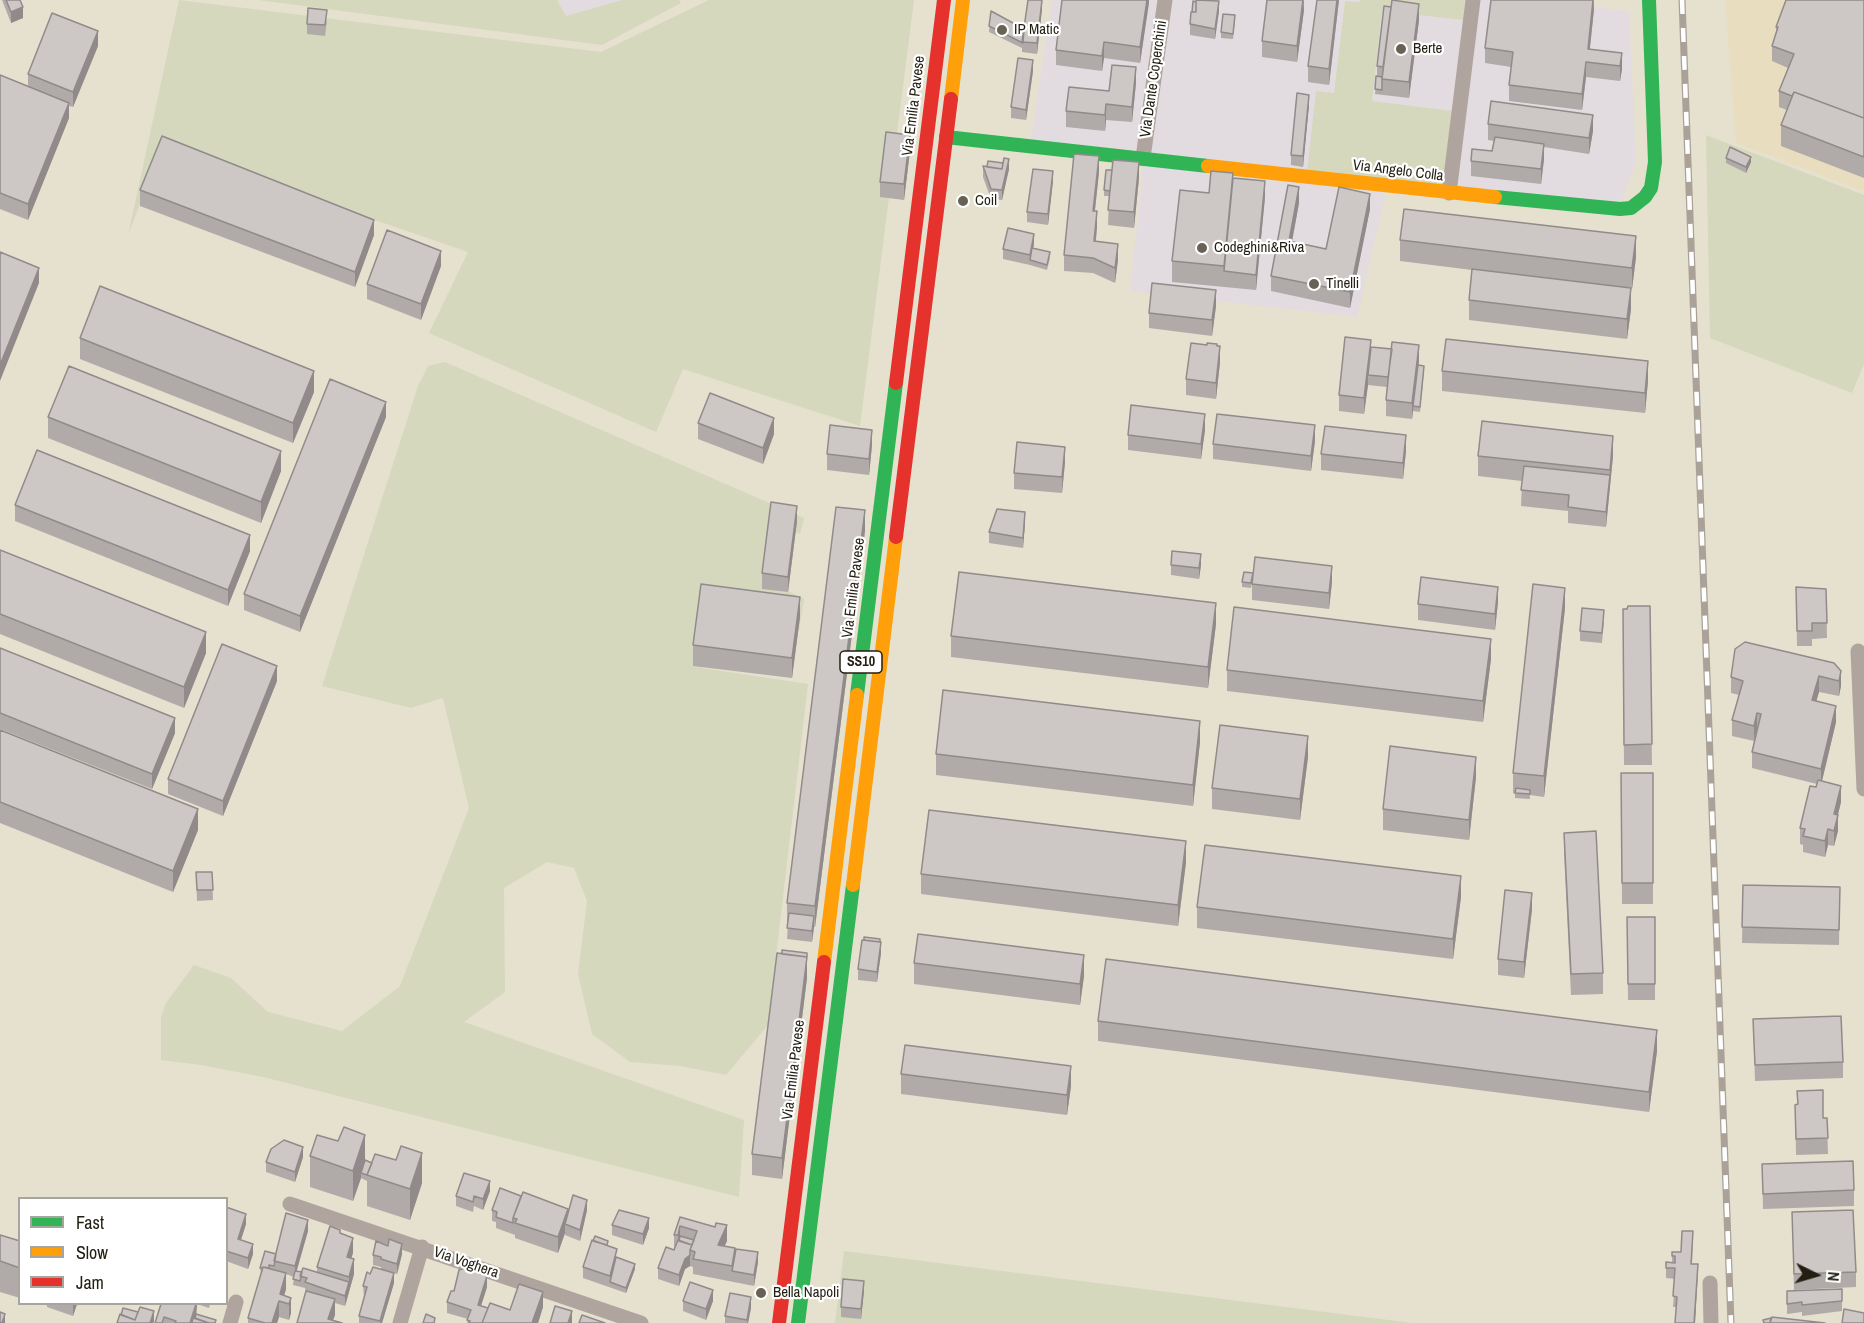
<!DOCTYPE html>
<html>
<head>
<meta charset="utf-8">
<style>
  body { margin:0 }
  #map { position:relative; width:1864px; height:1323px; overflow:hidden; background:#e6e0ce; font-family:"Archivo Narrow",sans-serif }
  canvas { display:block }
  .legend { position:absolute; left:18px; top:1197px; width:210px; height:108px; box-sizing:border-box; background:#fff; border:2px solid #a7a5a0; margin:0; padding:8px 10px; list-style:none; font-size:18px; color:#221e11 }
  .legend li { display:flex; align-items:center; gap:12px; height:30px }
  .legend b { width:30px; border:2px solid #a7a5a0 }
  .north { position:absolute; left:1786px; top:1245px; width:60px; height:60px; -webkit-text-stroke:4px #fff; paint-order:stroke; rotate:95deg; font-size:16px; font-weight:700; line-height:24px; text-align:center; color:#221e11 }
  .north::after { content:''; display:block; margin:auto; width:21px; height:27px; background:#221e11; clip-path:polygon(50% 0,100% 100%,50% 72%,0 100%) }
</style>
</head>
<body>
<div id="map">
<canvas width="1864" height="1323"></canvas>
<ul class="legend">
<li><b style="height:8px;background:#30b455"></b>Fast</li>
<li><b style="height:8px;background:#ff9f0a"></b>Slow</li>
<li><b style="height:8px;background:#e5322d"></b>Jam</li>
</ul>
<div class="north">N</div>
</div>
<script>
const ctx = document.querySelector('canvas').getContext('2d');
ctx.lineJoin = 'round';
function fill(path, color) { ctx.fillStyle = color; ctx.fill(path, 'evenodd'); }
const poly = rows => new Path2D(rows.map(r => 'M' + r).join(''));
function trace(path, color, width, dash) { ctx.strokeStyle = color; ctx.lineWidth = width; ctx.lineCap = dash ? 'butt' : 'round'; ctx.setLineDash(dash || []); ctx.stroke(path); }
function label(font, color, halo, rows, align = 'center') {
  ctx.font = font + ' "Archivo Narrow",sans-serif'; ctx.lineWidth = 4.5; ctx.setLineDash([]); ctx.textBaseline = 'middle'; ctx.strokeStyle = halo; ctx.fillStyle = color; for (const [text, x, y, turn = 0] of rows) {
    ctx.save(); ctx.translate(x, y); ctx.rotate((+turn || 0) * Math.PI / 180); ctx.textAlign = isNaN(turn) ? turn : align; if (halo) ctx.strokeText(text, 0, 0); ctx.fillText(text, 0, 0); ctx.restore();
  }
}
fill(poly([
  [557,0,622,0,566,16],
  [1052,0,1361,0,1360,2,1345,1,1334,93,1317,91,1385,197,1357,317,1130,291,1144,157,1030,144],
  [1465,0,1534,0,1629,11,1636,163,1621,202,1443,187,1372,102,1382,11,1463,20]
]), '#e2dce0');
fill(poly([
  [1725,0,1864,0,1864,191,1736,143]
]), '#e8debf');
fill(poly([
  [179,0,601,52,709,0,914,0,860,426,683,369,656,432,429,333,468,252,162,147,128,235],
  [258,0,557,0,566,16,622,0,679,0,681,3,602,45],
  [1361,0,1465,0,1463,20,1382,11,1372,101,1452,111,1443,187,1307,172,1316,91,1334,93,1345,1,1360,2],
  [1706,135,1864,195,1864,364,1852,393,1710,338],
  [445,362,804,518,800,534,777,525,776,585,804,599,799,630,704,622,702,668,808,684,768,1025,726,1075,680,1066,630,1062,592,1034,578,974,587,901,574,868,547,862,504,888,505,992,464,1022,744,1120,739,1197,263,1077,201,1065,161,1060,161,1017,166,1003,194,965,231,978,268,1012,342,1031,400,986,469,808,443,698,411,708,322,686,418,386,428,366],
  [844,1251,1412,1323,835,1323]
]), '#d5d8bd');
trace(poly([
  [1143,158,1165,0],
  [1449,193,1473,0],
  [1858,651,1864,789],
  [290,1204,641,1323],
  [1710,1283,1711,1323],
  [230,1323,236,1302],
  [400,1323,422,1247]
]), '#b0a49e', 15);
trace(poly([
  [946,137,1208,166],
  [1495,197,1620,209,1631,208,1645,197,1651,188,1655,162,1649,0],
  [857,695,896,383],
  [798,1323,853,885]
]), '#30b455', 14);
trace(poly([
  [951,99,963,0],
  [1208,166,1495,197],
  [853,885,896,537],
  [824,962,857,695]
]), '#ff9f0a', 14);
trace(poly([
  [896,383,944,0],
  [896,537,951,99],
  [779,1323,824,962]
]), '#e5322d', 14);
const rail = poly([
  [1682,0,1731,1323]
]);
trace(rail, '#aaa198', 7);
trace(rail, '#fff', 4.5, [14]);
fill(poly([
  [2,0,20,0,23,18,11,23],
  [1149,0,1140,63,1104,58,1102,71,1056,65,1056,50],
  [1304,0,1304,10,1297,62,1262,57,1262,41],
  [1339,0,1329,85,1308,82,1308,66],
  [1594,0,1594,9,1590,49,1622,53,1622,69,1620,81,1586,77,1582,110,1509,101,1509,85,1511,67,1485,63,1485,48],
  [1864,0,1864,178,1781,146,1781,125,1787,110,1779,107,1779,91,1788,68,1772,61,1772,46,1776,34,1776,27],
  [1196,2,1219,11,1215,39,1190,35,1190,24,1192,12],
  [1042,9,1037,54,1022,52,1022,48,989,32,991,11,1024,29],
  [1235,20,1233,39,1221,38,1221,32],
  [1419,20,1409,98,1375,94,1377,76,1377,66],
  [327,21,325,36,307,34,307,24],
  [98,46,73,107,69,106,69,118,28,220,0,209,0,75,28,86,28,74],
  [1033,71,1026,120,1011,118,1011,107],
  [1136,83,1132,122,1106,120,1105,131,1066,127,1066,111,1109,91],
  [1309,105,1303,167,1291,165,1291,155],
  [1488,124,1593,131,1589,154,1544,147,1544,159,1541,184,1471,176,1471,161,1492,151,1494,141,1488,140],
  [910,151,904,200,880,197,880,182],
  [1726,158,1751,162,1746,173,1726,163],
  [1003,163,1009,169,1002,200,991,199,983,177,983,166,987,167],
  [1099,172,1095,211,1097,227,1096,241,1118,260,1115,283,1093,273,1064,271,1064,255],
  [1139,178,1134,228,1108,225,1109,196,1104,196,1104,190],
  [1233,178,1265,197,1256,290,1172,282,1172,261,1209,193],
  [1053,181,1048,225,1027,222,1027,212],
  [140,190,374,235,355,287,140,206],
  [1299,203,1292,242,1326,249,1370,209,1350,308,1271,291,1271,276],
  [1400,240,1636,257,1632,289,1631,288,1631,309,1627,339,1469,320,1469,300,1472,270,1400,261],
  [1034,244,1033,248,1050,258,1047,270,1030,265,1003,259,1003,249],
  [441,266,421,320,367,299,367,284],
  [1216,306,1212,336,1149,328,1149,313],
  [80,338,314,392,293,443,80,359],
  [1371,347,1419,361,1418,365,1424,371,1420,412,1413,411,1412,419,1386,416,1386,400,1387,387,1368,385,1364,414,1339,411,1339,395],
  [1220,362,1216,399,1186,395,1186,379],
  [1442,371,1648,381,1645,413,1442,391],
  [48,417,281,471,261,523,48,438],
  [386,417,300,632,244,610,244,594],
  [698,423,774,434,763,464,698,439],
  [1205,430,1201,459,1128,450,1128,435],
  [1315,441,1311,471,1213,459,1213,444],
  [872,445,869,475,827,470,827,454],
  [1406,451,1403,479,1321,470,1321,454],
  [1478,456,1613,456,1606,527,1568,523,1568,511,1521,506,1522,481,1478,476],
  [1065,462,1062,493,1014,489,1014,473],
  [15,505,250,551,228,606,15,521],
  [797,521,788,592,762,589,762,573],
  [1025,523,1023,548,989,543,989,532],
  [865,531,815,927,814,927,812,942,787,939,788,924,787,923,787,903],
  [0,550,206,653,184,708,0,634],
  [1171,565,1201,565,1199,579,1171,575],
  [1253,578,1251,588,1242,587,1242,582],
  [1332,582,1329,609,1252,600,1252,584],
  [1796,587,1826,589,1827,638,1812,639,1812,646,1797,646],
  [1498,602,1495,630,1418,620,1418,604],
  [1650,606,1652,765,1624,765,1623,609],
  [1565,608,1544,797,1530,795,1530,799,1515,798,1515,794,1513,793,1513,773],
  [800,617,792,678,693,666,693,645],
  [1604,621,1602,643,1580,641,1580,631],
  [1216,624,1208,688,951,657,951,636],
  [0,648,175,733,152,789,0,729],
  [1491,659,1483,722,1227,691,1227,670],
  [1834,663,1841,686,1839,696,1819,692,1816,701,1836,722,1822,781,1841,802,1838,815,1838,831,1834,846,1828,845,1825,857,1803,852,1803,845,1800,844,1800,828,1817,784,1752,768,1752,752,1757,728,1754,741,1732,736,1732,720,1739,695,1731,693,1731,677],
  [277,681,223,816,168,794,168,779],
  [0,730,198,830,173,892,0,823],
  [1200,742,1193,806,936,775,936,754],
  [1308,757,1300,820,1212,809,1212,788],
  [1621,773,1653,773,1653,904,1622,904],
  [1476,777,1469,840,1383,830,1383,809],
  [1564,833,1603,973,1603,994,1571,995,1564,853],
  [1186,862,1178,926,921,894,921,874],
  [196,872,212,872,213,900,197,901],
  [1743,885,1840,887,1839,945,1742,943],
  [1461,897,1453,959,1197,928,1197,907],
  [1532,909,1524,978,1498,975,1498,959],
  [1627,917,1655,917,1655,1000,1628,1000],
  [807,953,807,978,782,1179,752,1175,752,1154,782,954],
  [881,953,877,982,858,980,858,969],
  [914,963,1084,976,1080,1005,914,984],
  [1753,1019,1843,1062,1843,1078,1755,1081],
  [1098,1021,1657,1051,1649,1112,1098,1041],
  [901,1074,1071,1086,1067,1115,901,1094],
  [1795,1105,1823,1118,1827,1118,1828,1154,1796,1155],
  [310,1156,365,1160,422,1183,410,1220,367,1206,367,1181,361,1178,353,1201,310,1187],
  [303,1157,295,1182,266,1172,266,1162],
  [1762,1164,1854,1190,1854,1206,1763,1209],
  [490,1191,483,1210,474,1206,473,1212,456,1206,456,1196],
  [226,1207,246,1224,241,1240,253,1254,248,1269,226,1261],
  [492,1210,568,1214,587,1210,580,1241,565,1235,565,1233,558,1253,515,1238,515,1235,496,1228,496,1222,492,1221],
  [1792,1212,1856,1272,1856,1287,1794,1290],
  [680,1217,727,1241,724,1246,735,1252,758,1262,754,1286,693,1274,693,1267,690,1266,685,1269,679,1286,658,1279,658,1268,674,1250,674,1235],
  [612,1225,649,1228,643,1245,612,1235],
  [308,1231,296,1271,302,1272,317,1272,317,1267,340,1234,353,1253,351,1258,354,1274,345,1306,335,1303,335,1315,333,1320,344,1323,297,1323,306,1293,305,1288,293,1285,294,1277,286,1274,286,1289,284,1296,291,1298,291,1313,289,1320,279,1317,277,1323,248,1323,248,1318,261,1273,260,1268,276,1254],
  [0,1235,20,1241,20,1298,0,1292],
  [1693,1242,1692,1264,1698,1275,1695,1323,1675,1323,1676,1307,1673,1307,1675,1279,1666,1278,1666,1262,1672,1263,1672,1252,1681,1252],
  [608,1246,617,1258,635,1269,626,1293,583,1278,583,1267],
  [402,1254,397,1274,394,1273,394,1283,382,1323,359,1323,359,1316,364,1297,363,1286,370,1274,381,1269,381,1267,373,1265,373,1255],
  [487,1287,481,1306,488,1308,510,1310,543,1307,538,1323,467,1323,468,1319,447,1313,447,1302,454,1291],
  [1842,1289,1842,1311,1802,1316,1802,1312,1787,1314,1787,1291],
  [864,1291,861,1319,841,1317,841,1307],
  [683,1301,713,1301,706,1320,683,1311],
  [47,1304,77,1304,73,1316,47,1307],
  [161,1304,210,1304,209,1308,197,1304,196,1314,216,1323,155,1323],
  [751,1308,748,1323,725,1323,725,1316]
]), '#b0aba9');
fill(poly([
  [1042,0,1042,9,1037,54,1037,43],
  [1147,0,1149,0,1149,3,1140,63,1140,47],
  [1303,0,1304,10,1297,62,1297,46],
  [1337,0,1339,0,1329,85,1329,69],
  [1593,0,1594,9,1588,64,1588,49],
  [1219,1,1219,11,1215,39,1215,29],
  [1419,4,1419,20,1409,98,1409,82],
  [23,7,23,18,11,23,11,12],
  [98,31,98,46,73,107,73,92],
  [1104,42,1104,58,1102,71,1102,56],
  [1622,53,1622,69,1620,81,1620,66],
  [1033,60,1033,71,1026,120,1026,110],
  [1586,62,1586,77,1582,110,1582,94],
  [1136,67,1136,83,1132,122,1132,107],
  [1309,95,1309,105,1303,167,1303,156],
  [69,103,69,118,28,220,28,204],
  [1106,104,1106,120,1105,131,1105,115],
  [1593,115,1593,131,1589,154,1589,138],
  [910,135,910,151,904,200,904,184],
  [1544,144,1544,159,1541,184,1541,169],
  [1099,156,1099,172,1093,227,1093,211],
  [1751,157,1751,162,1746,173,1746,167],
  [1009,159,1009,169,1002,200,1002,190],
  [1139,162,1139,178,1134,228,1134,212],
  [1053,171,1053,181,1048,225,1048,214],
  [1265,181,1265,197,1256,290,1256,275],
  [1299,187,1299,203,1289,257,1289,241],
  [1370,194,1370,209,1350,308,1350,292],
  [1097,211,1097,227,1094,256,1094,241],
  [374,220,374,235,355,287,355,272],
  [1034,234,1034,244,1031,260,1030,260,1030,255],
  [1636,236,1636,257,1632,289,1632,268],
  [1118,244,1118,260,1115,283,1115,268],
  [441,251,441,266,421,320,421,304],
  [39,268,39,283,0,381,0,365],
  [1631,288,1631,309,1627,339,1627,319],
  [1216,290,1216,306,1212,336,1212,320],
  [1371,340,1371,355,1368,375,1368,385,1364,414,1364,398],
  [1419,345,1419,361,1412,419,1412,403],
  [1220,346,1220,362,1216,399,1216,383],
  [1648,361,1648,381,1645,413,1645,393],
  [314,371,314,392,293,443,293,423],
  [386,402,386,417,300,632,300,616],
  [1205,414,1205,430,1201,459,1201,444],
  [774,418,774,434,763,464,763,448],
  [1315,425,1315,441,1311,471,1311,456],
  [872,430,872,445,869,475,869,459],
  [1406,435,1406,451,1403,479,1403,463],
  [1613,436,1613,456,1606,527,1606,512],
  [1065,447,1065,462,1062,493,1062,477],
  [281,451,281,471,261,523,261,502],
  [797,506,797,521,788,592,788,577],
  [865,510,865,531,815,927,815,906],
  [1025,512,1025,523,1023,548,1023,538],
  [250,535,250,551,228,606,228,590],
  [1201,554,1201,565,1199,579,1199,568],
  [1332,566,1332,582,1329,609,1329,593],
  [1498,587,1498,602,1495,630,1495,614],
  [1565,588,1565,608,1544,797,1544,776],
  [800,597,800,617,792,678,792,658],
  [1216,603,1216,624,1208,688,1208,667],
  [206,632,206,653,184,708,184,687],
  [1491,639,1491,659,1483,722,1483,701],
  [277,666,277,681,223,816,223,801],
  [1841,671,1841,686,1839,696,1839,681],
  [1819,676,1819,692,1812,716,1812,700],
  [1836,706,1836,722,1821,785,1821,769],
  [1757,713,1757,728,1754,741,1754,726],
  [175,718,175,733,152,789,152,774],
  [1200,721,1200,742,1193,806,1193,785],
  [1308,736,1308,757,1300,820,1300,799],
  [1476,757,1476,777,1469,840,1469,820],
  [1841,786,1841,802,1834,830,1834,814],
  [198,809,198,830,173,892,173,871],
  [1838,815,1838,831,1834,846,1834,831],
  [1828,829,1828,845,1825,857,1825,841],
  [1186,841,1186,862,1178,926,1178,905],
  [1461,876,1461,897,1453,959,1453,939],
  [1532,893,1532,909,1524,978,1524,962],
  [814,916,814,927,812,942,812,931],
  [881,942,881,953,877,982,877,972],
  [807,953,807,978,782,1179,782,1158],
  [1084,955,1084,976,1080,1005,1080,984],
  [1657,1030,1657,1051,1649,1112,1649,1092],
  [1071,1066,1071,1086,1067,1115,1067,1095],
  [365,1135,365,1166,361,1173,361,1178,353,1201,353,1171],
  [303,1147,303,1157,295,1182,295,1172],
  [422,1153,422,1183,410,1220,410,1189],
  [490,1181,490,1191,483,1210,483,1199],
  [587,1200,587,1210,580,1241,580,1230],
  [568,1209,568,1224,565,1224,565,1233,558,1253,558,1237],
  [246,1214,246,1224,238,1249,238,1239],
  [649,1218,649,1228,643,1245,643,1234],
  [308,1220,308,1231,295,1277,295,1266],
  [727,1225,727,1241,718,1261,718,1245],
  [680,1226,680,1242,678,1246,678,1235],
  [353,1238,353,1253,347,1272,347,1257],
  [253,1244,253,1254,248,1269,248,1258],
  [402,1244,402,1254,397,1274,397,1264],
  [758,1252,758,1262,754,1286,754,1275],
  [690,1255,690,1266,685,1269,679,1286,679,1275,685,1259],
  [354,1259,354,1274,349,1292,349,1277],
  [635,1264,635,1269,626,1293,626,1288],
  [1698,1264,1695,1323,1694,1323],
  [286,1273,286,1289,282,1302,280,1294],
  [394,1273,394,1283,382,1323,380,1323],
  [487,1276,487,1287,478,1315,478,1305],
  [864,1281,864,1291,861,1319,861,1309],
  [349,1282,349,1292,345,1306,345,1296],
  [713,1290,713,1301,706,1320,706,1309],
  [543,1292,543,1307,538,1323,532,1323],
  [751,1297,751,1308,748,1323,747,1323],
  [291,1298,291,1313,289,1320,289,1304],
  [335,1299,335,1315,332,1323,328,1319],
  [279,1301,279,1317,277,1323,272,1323],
  [74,1304,77,1304,73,1316,73,1305],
  [196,1304,197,1304,196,1319,195,1323,190,1323],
  [154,1311,154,1322,153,1323,150,1323],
  [572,1311,572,1323,568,1323],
  [5,1314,5,1323,2,1323]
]), '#908b8a');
const building = poly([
  [6,0,20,0,23,7,11,12,6,0],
  [1028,0,1042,0,1037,43,1022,42,1028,0],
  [1062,0,1147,0,1140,47,1104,42,1102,56,1056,50,1062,0],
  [1196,0,1219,1,1215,29,1190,24,1191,12,1196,12,1196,0],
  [1267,0,1303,0,1297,46,1262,41,1267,0],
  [1317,0,1337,0,1329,69,1308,66,1317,0],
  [1392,0,1419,4,1409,82,1382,79,1392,0],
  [1491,0,1593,0,1588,49,1622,53,1620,66,1586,62,1582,94,1509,85,1513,52,1485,48,1491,0],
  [1786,0,1864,0,1864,118,1794,92,1792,96,1779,91,1794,54,1772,46,1778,27,1776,27,1786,0],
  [1193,1,1196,2,1196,12,1192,12,1193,1],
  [1384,6,1391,7,1383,67,1377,66,1384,6],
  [308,8,327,10,325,25,307,24,308,8],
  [991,11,1024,29,1023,43,989,26,991,11],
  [52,13,98,31,73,92,28,74,52,13],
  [1223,14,1235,15,1233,34,1221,32,1223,14],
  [1018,58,1033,60,1026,110,1011,107,1018,58],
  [1112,65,1136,67,1132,107,1106,104,1105,115,1066,111,1069,87,1109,91,1112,65],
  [0,75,69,103,28,204,0,193,0,75],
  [1376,76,1382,77,1382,90,1375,89,1376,76],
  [1794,92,1864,118,1864,157,1781,125,1794,92],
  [1297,93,1309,95,1303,156,1291,155,1297,93],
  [1491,101,1593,115,1589,138,1488,124,1491,101],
  [886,132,910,135,904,184,880,182,886,132],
  [162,136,374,220,355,272,140,190,162,136],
  [1495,137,1544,144,1541,169,1471,161,1472,149,1492,151,1495,137],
  [1730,147,1751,157,1746,167,1726,158,1730,147],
  [1074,154,1099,156,1093,211,1097,211,1094,241,1118,244,1115,268,1093,258,1064,255,1074,154],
  [1004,158,1009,159,1002,190,991,189,983,166,1002,169,1004,158],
  [1113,160,1139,162,1134,212,1108,210,1113,160],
  [988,161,1003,163,1002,169,987,167,988,161],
  [1033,169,1053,171,1048,214,1027,212,1033,169],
  [1106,170,1112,170,1110,191,1104,190,1106,170],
  [1211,171,1233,173,1224,266,1172,261,1180,190,1209,193,1211,171],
  [1233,178,1265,181,1256,275,1224,271,1233,178],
  [1288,185,1299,187,1289,241,1326,249,1339,187,1370,194,1350,292,1271,276,1288,185],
  [1404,209,1636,236,1632,268,1400,240,1404,209],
  [1008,228,1034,234,1030,255,1003,249,1008,228],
  [387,230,441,251,421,304,367,284,387,230],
  [1032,248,1050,252,1047,265,1030,260,1032,248],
  [0,252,39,268,0,365,0,252],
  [1472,269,1631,288,1627,319,1469,300,1472,269],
  [1152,283,1216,290,1212,320,1149,313,1152,283],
  [100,286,314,371,293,423,80,338,100,286],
  [1345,337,1371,340,1364,398,1339,395,1345,337],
  [1446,339,1648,361,1645,393,1442,371,1446,339],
  [1392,342,1419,345,1412,403,1386,400,1392,342],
  [1191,343,1207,345,1207,343,1217,344,1217,346,1220,346,1216,383,1186,379,1191,343],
  [1371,347,1392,349,1388,377,1368,375,1371,347],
  [1418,365,1424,366,1420,407,1413,406,1418,365],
  [69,366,281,451,261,502,48,417,69,366],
  [330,379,386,402,300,616,244,594,330,379],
  [710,393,774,418,763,448,698,423,710,393],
  [1131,405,1205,414,1201,444,1128,435,1131,405],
  [1217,414,1315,425,1311,456,1213,444,1217,414],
  [1482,421,1613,436,1610,470,1478,456,1482,421],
  [830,425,872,430,869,459,827,454,830,425],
  [1325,426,1406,435,1403,463,1321,454,1325,426],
  [1017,442,1065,447,1062,477,1014,473,1017,442],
  [37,450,250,535,228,590,15,505,37,450],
  [1524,466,1610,475,1606,512,1568,507,1569,495,1521,490,1524,466],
  [771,502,797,506,788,577,762,573,771,502],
  [836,507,865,510,815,906,787,903,836,507],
  [997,509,1025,512,1023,538,989,532,997,509],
  [0,550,206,632,184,687,0,614,0,550],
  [1172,551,1201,554,1199,568,1171,565,1172,551],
  [1255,557,1332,566,1329,593,1252,584,1255,557],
  [959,572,1216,603,1208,667,951,636,959,572],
  [1244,572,1253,573,1251,583,1242,582,1244,572],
  [1421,577,1498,587,1495,614,1418,604,1421,577],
  [701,584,800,597,792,658,693,645,701,584],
  [1533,584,1565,588,1544,776,1513,773,1533,584],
  [1796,587,1826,589,1827,623,1812,623,1812,631,1797,631,1796,587],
  [1628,606,1650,606,1652,744,1624,745,1623,609,1627,609,1628,606],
  [1234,607,1491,639,1483,701,1227,670,1234,607],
  [1582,608,1604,610,1602,633,1580,631,1582,608],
  [1745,642,1834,663,1841,671,1839,681,1819,676,1812,700,1836,706,1821,769,1752,752,1761,714,1757,713,1754,726,1732,720,1743,681,1731,677,1735,649,1745,642],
  [222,644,277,666,223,801,168,779,222,644],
  [0,648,175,718,152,774,0,713,0,648],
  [943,690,1200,721,1193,785,936,754,943,690],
  [1220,725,1308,736,1300,799,1212,788,1220,725],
  [0,730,198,809,173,871,0,802,0,730],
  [1390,746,1476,757,1469,820,1383,809,1390,746],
  [1621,773,1653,773,1653,883,1622,883,1621,773],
  [1818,780,1841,786,1834,814,1838,815,1834,831,1828,829,1825,841,1803,836,1805,829,1800,828,1810,786,1816,787,1818,780],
  [1516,788,1530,790,1530,794,1515,793,1516,788],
  [929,810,1186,841,1178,905,921,874,929,810],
  [1596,831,1603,973,1571,974,1564,833,1596,831],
  [1205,845,1461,876,1453,939,1197,907,1205,845],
  [196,872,212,872,213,890,197,890,196,872],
  [1743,885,1840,887,1839,930,1742,927,1743,885],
  [1505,890,1532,893,1524,962,1498,959,1505,890],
  [789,913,814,916,812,931,787,928,789,913],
  [1627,917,1655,917,1655,984,1628,984,1627,917],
  [918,934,1084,955,1080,984,914,963,918,934],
  [864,937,880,939,880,942,864,940,864,937],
  [862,940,881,942,877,972,858,969,862,940],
  [782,950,807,953,807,957,782,954,782,950],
  [777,953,807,957,782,1158,752,1154,777,953],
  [1106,959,1657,1030,1649,1092,1098,1021,1106,959],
  [1841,1016,1843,1062,1755,1065,1753,1019,1841,1016],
  [905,1045,1071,1066,1067,1095,901,1074,905,1045],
  [1823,1090,1823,1118,1827,1118,1828,1138,1796,1139,1795,1105,1798,1104,1797,1091,1823,1090],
  [344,1127,365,1135,353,1171,310,1156,317,1135,338,1141,344,1127],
  [284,1140,303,1147,295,1172,266,1162,271,1149,284,1140],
  [401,1146,422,1153,410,1189,367,1175,375,1154,396,1160,401,1146],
  [365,1160,372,1163,367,1175,361,1173,365,1160],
  [1853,1161,1854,1190,1763,1194,1762,1164,1853,1161],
  [464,1173,490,1181,483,1199,474,1196,473,1202,456,1196,464,1173],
  [500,1188,521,1196,513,1218,513,1223,496,1217,497,1212,492,1210,500,1188],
  [523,1192,568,1209,558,1237,515,1223,517,1219,513,1218,523,1192],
  [573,1195,587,1200,580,1230,565,1224,573,1195],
  [226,1207,246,1214,238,1239,253,1244,248,1258,226,1251,226,1207],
  [619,1210,649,1218,643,1234,612,1225,619,1210],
  [1853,1210,1856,1272,1794,1274,1792,1212,1853,1210],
  [286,1213,308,1220,295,1266,274,1261,286,1213],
  [680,1217,715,1227,716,1223,727,1225,718,1245,735,1248,732,1266,693,1259,695,1252,690,1250,697,1231,680,1226,678,1235,674,1235,680,1217],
  [330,1226,340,1230,340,1233,353,1238,347,1257,354,1259,349,1277,317,1267,330,1226],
  [1682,1231,1693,1231,1691,1264,1698,1264,1694,1323,1675,1323,1677,1297,1673,1296,1675,1268,1666,1268,1666,1262,1675,1263,1675,1256,1672,1256,1672,1252,1681,1252,1682,1231],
  [0,1235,20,1241,20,1268,0,1261,0,1235],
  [595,1236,608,1241,607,1245,593,1241,595,1236],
  [680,1236,694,1240,692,1245,679,1241,680,1236],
  [389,1239,402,1244,397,1264,381,1259,381,1257,373,1255,376,1241,388,1246,389,1239],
  [592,1240,617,1249,610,1276,583,1267,592,1240],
  [678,1240,692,1245,690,1250,690,1255,685,1259,679,1275,658,1268,666,1247,674,1250,678,1240],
  [736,1249,758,1252,754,1275,732,1271,736,1249],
  [265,1251,276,1254,274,1266,269,1265,269,1268,263,1267,262,1268,260,1268,265,1251],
  [616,1257,635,1264,626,1288,610,1282,616,1257],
  [263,1267,286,1273,280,1294,291,1298,289,1304,279,1301,272,1323,265,1323,248,1318,263,1267],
  [373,1267,394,1273,380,1321,359,1316,367,1287,363,1286,367,1272,370,1274,373,1267],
  [303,1268,349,1282,345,1296,305,1282,307,1278,300,1276,303,1268],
  [465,1268,487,1276,478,1305,488,1308,482,1323,469,1323,470,1321,467,1320,471,1310,447,1302,451,1291,454,1291,459,1270,465,1268],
  [295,1271,302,1272,300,1281,293,1279,295,1271],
  [843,1279,864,1281,861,1309,841,1307,843,1279],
  [690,1282,713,1290,706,1309,683,1301,690,1282],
  [519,1284,543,1292,532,1323,482,1323,490,1303,510,1310,519,1284],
  [1842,1289,1842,1301,1802,1305,1802,1302,1787,1304,1787,1291,1842,1289],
  [306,1291,335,1299,328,1319,342,1323,297,1323,306,1291],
  [730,1293,751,1297,747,1320,725,1316,730,1293],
  [161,1304,196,1304,190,1323,175,1323,176,1321,164,1317,162,1323,155,1323,161,1304],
  [555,1306,572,1311,568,1323,550,1323,555,1306],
  [140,1307,154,1311,150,1323,117,1323,120,1314,135,1320,140,1307],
  [123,1308,138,1312,135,1320,121,1315,123,1308],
  [1844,1309,1864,1313,1864,1323,1842,1323,1844,1309],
  [0,1312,5,1314,2,1323,0,1323,0,1312],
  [196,1314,216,1320,215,1323,209,1323,195,1318,196,1314],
  [426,1314,435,1318,434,1323,423,1323,426,1314],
  [582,1315,605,1323,579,1323,582,1315],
  [1772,1317,1825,1323,1770,1323,1772,1317],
  [193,1318,209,1323,192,1323,193,1318],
  [1771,1318,1770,1323,1764,1323,1763,1320,1771,1318]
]);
fill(building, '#cdc7c5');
trace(building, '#908b8a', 1.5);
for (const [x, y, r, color] of [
  [1002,30,6,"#676253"],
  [1401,49,6,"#676253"],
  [963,201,6,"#676253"],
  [1202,248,6,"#676253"],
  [1314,284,6,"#676253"],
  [761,1293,6,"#676253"]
]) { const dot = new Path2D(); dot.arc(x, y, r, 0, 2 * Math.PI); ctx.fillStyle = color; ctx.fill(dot); trace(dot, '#fff', 2); }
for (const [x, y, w] of [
  [861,662,42]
]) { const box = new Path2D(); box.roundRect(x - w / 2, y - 11, w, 22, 4.5); ctx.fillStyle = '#fff'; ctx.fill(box); trace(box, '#221e11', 1.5); }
label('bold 14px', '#221e11', null, [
  ["SS10",861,662]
]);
label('15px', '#221e11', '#fff', [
  ["IP Matic",1014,30],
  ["Berte",1413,49],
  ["Coil",975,201],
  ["Codeghini&Riva",1214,248],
  ["Tinelli",1326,284],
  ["Bella Napoli",773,1293]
], 'left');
label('15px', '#221e11', '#fff', [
  ["Via Dante Coperchini",1154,79,-82],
  ["Via Emilia Pavese",914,106,-83],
  ["Via Angelo Colla",1398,171,7],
  ["Via Emilia Pavese",854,588,-83],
  ["Via Emilia Pavese",794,1070,-83],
  ["Via Voghera",466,1263,19]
]);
</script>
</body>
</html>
